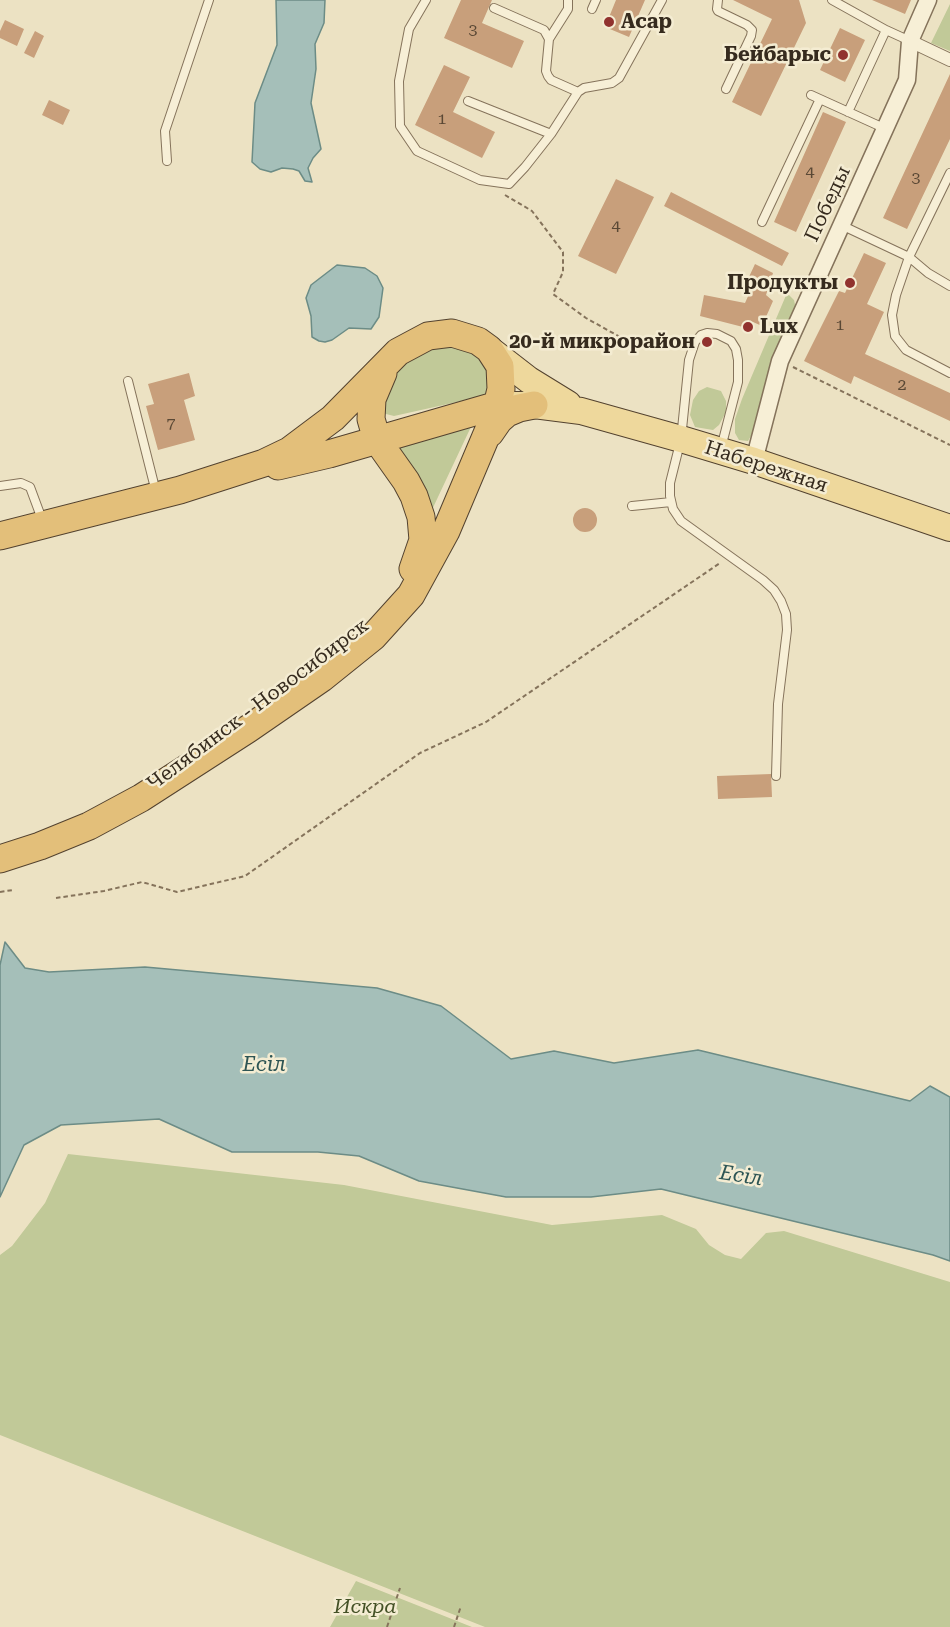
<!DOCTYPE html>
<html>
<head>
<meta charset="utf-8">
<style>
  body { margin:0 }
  canvas { display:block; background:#ece2c3 }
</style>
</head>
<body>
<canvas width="950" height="1627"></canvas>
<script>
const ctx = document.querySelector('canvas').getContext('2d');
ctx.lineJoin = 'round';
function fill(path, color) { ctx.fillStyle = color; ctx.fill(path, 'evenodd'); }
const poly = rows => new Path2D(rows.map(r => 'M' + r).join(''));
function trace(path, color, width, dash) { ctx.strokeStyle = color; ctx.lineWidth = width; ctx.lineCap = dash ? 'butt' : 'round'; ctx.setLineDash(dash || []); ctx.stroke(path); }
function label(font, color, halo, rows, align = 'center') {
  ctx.font = font + ' "Roboto Serif",serif'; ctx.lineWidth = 5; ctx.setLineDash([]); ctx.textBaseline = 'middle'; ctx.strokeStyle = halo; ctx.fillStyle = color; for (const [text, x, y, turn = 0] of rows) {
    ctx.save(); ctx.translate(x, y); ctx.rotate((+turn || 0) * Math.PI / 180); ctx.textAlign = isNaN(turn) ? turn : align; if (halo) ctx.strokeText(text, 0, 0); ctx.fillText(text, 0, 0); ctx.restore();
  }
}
fill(poly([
  [950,4,950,51,931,43],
  [787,293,794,300,796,309,771,361,758,424,748,441,739,440,735,433,735,419,742,399],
  [458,345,491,364,490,392,484,396,394,416,382,413,382,384,420,349],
  [707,387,721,391,726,401,726,412,719,425,713,430,695,427,690,415,693,400,699,391],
  [477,414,430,514,388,440],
  [68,1154,344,1185,552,1225,662,1215,696,1229,709,1245,725,1255,741,1259,766,1233,784,1231,950,1282,950,1627,485,1627,0,1435,0,1255,12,1246,45,1203],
  [356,1581,472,1627,330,1627]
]), '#c1c998');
const water = poly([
  [276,0,325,0,324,23,315,44,316,69,311,103,321,149,313,158,308,168,312,182,305,181,299,171,293,169,282,168,271,172,260,169,252,162,255,103,277,45,276,0],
  [337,265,365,268,377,276,383,288,379,317,371,329,349,328,332,340,325,342,319,341,312,337,311,316,306,298,311,285,337,265],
  [5,942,25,968,49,972,145,967,377,988,441,1006,511,1059,554,1051,614,1063,698,1050,910,1101,930,1086,950,1097,950,1261,933,1255,661,1189,591,1197,506,1197,419,1181,359,1156,318,1152,232,1152,159,1119,61,1125,24,1145,0,1197,0,965,5,942]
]);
fill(water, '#a5bfb9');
trace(water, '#6c8c86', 1.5);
fill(poly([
  [461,0,492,0,482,23,524,41,512,68,444,38],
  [616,0,645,0,629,37,605,27],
  [733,0,799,0,806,23,761,116,732,102,772,19],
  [872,0,911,0,905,14],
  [5,20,24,29,17,46,0,38,0,31],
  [840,28,865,40,845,82,820,70],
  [35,31,44,36,34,58,24,53],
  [444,65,470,77,453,112,495,132,482,158,415,125],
  [950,74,950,139,907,229,883,218],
  [49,100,70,110,63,125,42,115],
  [823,112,846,122,796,232,774,222],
  [616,179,654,197,616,274,578,256],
  [671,192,789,253,782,266,664,206],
  [864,253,886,263,867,304,884,312,865,354,950,393,950,421,854,376,851,384,804,361,839,291,845,293],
  [755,264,773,273,766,295,773,301,762,326,753,322,743,327,700,316,704,295,745,303,754,283,748,279],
  [189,373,195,396,184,400,195,440,158,450,146,406,154,404,148,384],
  '573 520a12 12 0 1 1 24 0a12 12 0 1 1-24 0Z',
  [771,774,772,797,718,799,717,776]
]), '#c89f7b');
const service = poly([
  [426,0,409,29,399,81,400,126,417,151,480,180,509,184,525,167,551,134],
  [718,0,717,9,718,11,747,25,752,30,751,36,726,89],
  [832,0,886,30,910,41],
  [592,9,596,0],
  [549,39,568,9,568,0],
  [578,92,584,88,612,83,619,78,662,0],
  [811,95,886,129],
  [468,101,551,134,578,92,551,80,548,76,546,71,549,39,544,30,494,8],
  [848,112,886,30],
  [167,161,165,131,209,0],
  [950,173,909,257,896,295,892,315,895,336,906,350,950,373],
  [762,222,820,99],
  [841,225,909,257,928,273,950,286],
  [128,381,156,492],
  [721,448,738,382,738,360,736,349,731,341,717,334,707,333,701,335,695,342,689,360,681,439,670,483,670,496,673,509,681,521,763,580,774,590,781,601,786,614,787,630,778,704,776,776],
  [0,486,21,483,30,487,43,522],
  [632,506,671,502]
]);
const pedestrian = poly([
  [910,41,950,60]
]);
const minor = poly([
  [754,461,780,361,907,80,910,41,928,0]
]);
const primary = poly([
  [489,349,529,380,568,404],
  [513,405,534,405,581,411,681,439,754,461,950,528]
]);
const trunk = poly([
  [383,373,372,399,371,419,377,440,406,481,414,496,421,517,423,540,413,569],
  [490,433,499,420,507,413,519,408,534,405],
  [278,466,329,454,498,405],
  [0,536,180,490,264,463,289,451,333,418,398,352,428,336,452,333,478,341,489,349,500,366,501,389,495,415,446,531,411,595,373,637,322,678,248,729,141,798,89,826,40,846,0,859]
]);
trace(service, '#85735b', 10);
trace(pedestrian, '#85735b', 14);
trace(minor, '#85735b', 19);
trace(primary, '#53422f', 28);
trace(trunk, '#53422f', 29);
trace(poly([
  [505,195,532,211,563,252,563,272,553,294,586,318,620,337,646,340,686,337],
  [793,367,950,445],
  [0,892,13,890],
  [56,898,104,891,142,882,177,892,245,876,420,753,486,722,720,563],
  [387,1627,400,1588],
  [454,1627,461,1606]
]), '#85735b', 2, [4.5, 3]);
trace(service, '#f7efd6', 8);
trace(pedestrian, '#f7efd6', 12);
trace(minor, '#f7efd6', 16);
trace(primary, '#eed89c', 26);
trace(trunk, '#e3bf7a', 27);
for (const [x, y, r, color] of [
  [609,22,6,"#91322e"],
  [843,55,6,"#91322e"],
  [850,283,6,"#91322e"],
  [748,327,6,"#91322e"],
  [707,342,6,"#91322e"]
]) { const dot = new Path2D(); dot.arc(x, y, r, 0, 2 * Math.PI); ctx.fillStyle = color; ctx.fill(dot); trace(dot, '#f4ecd2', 2); }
label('16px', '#5a4835', null, [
  ["3",473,30],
  ["1",442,119],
  ["4",810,172],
  ["3",916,178],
  ["4",616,226],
  ["1",840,325],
  ["2",902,385],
  ["7",171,423]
]);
label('bold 20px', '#362b1e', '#f4ecd2', [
  ["Асар",621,22,"left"],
  ["Бейбарыс",831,55],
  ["Продукты",838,283],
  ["Lux",760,327,"left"],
  ["20-й микрорайон",695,342]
], 'right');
label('20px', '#362b1e', '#f4ecd2', [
  ["Победы",828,204,-65],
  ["Набережная",766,467,18],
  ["Челябинск - Новосибирск",258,705,-37]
]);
label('italic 20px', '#445126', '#f4ecd2', [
  ["Искра",365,1607]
]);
label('italic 21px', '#2e5554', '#f4ecd2', [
  ["Есіл",264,1065],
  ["Есіл",741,1176,9]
]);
</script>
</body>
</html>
